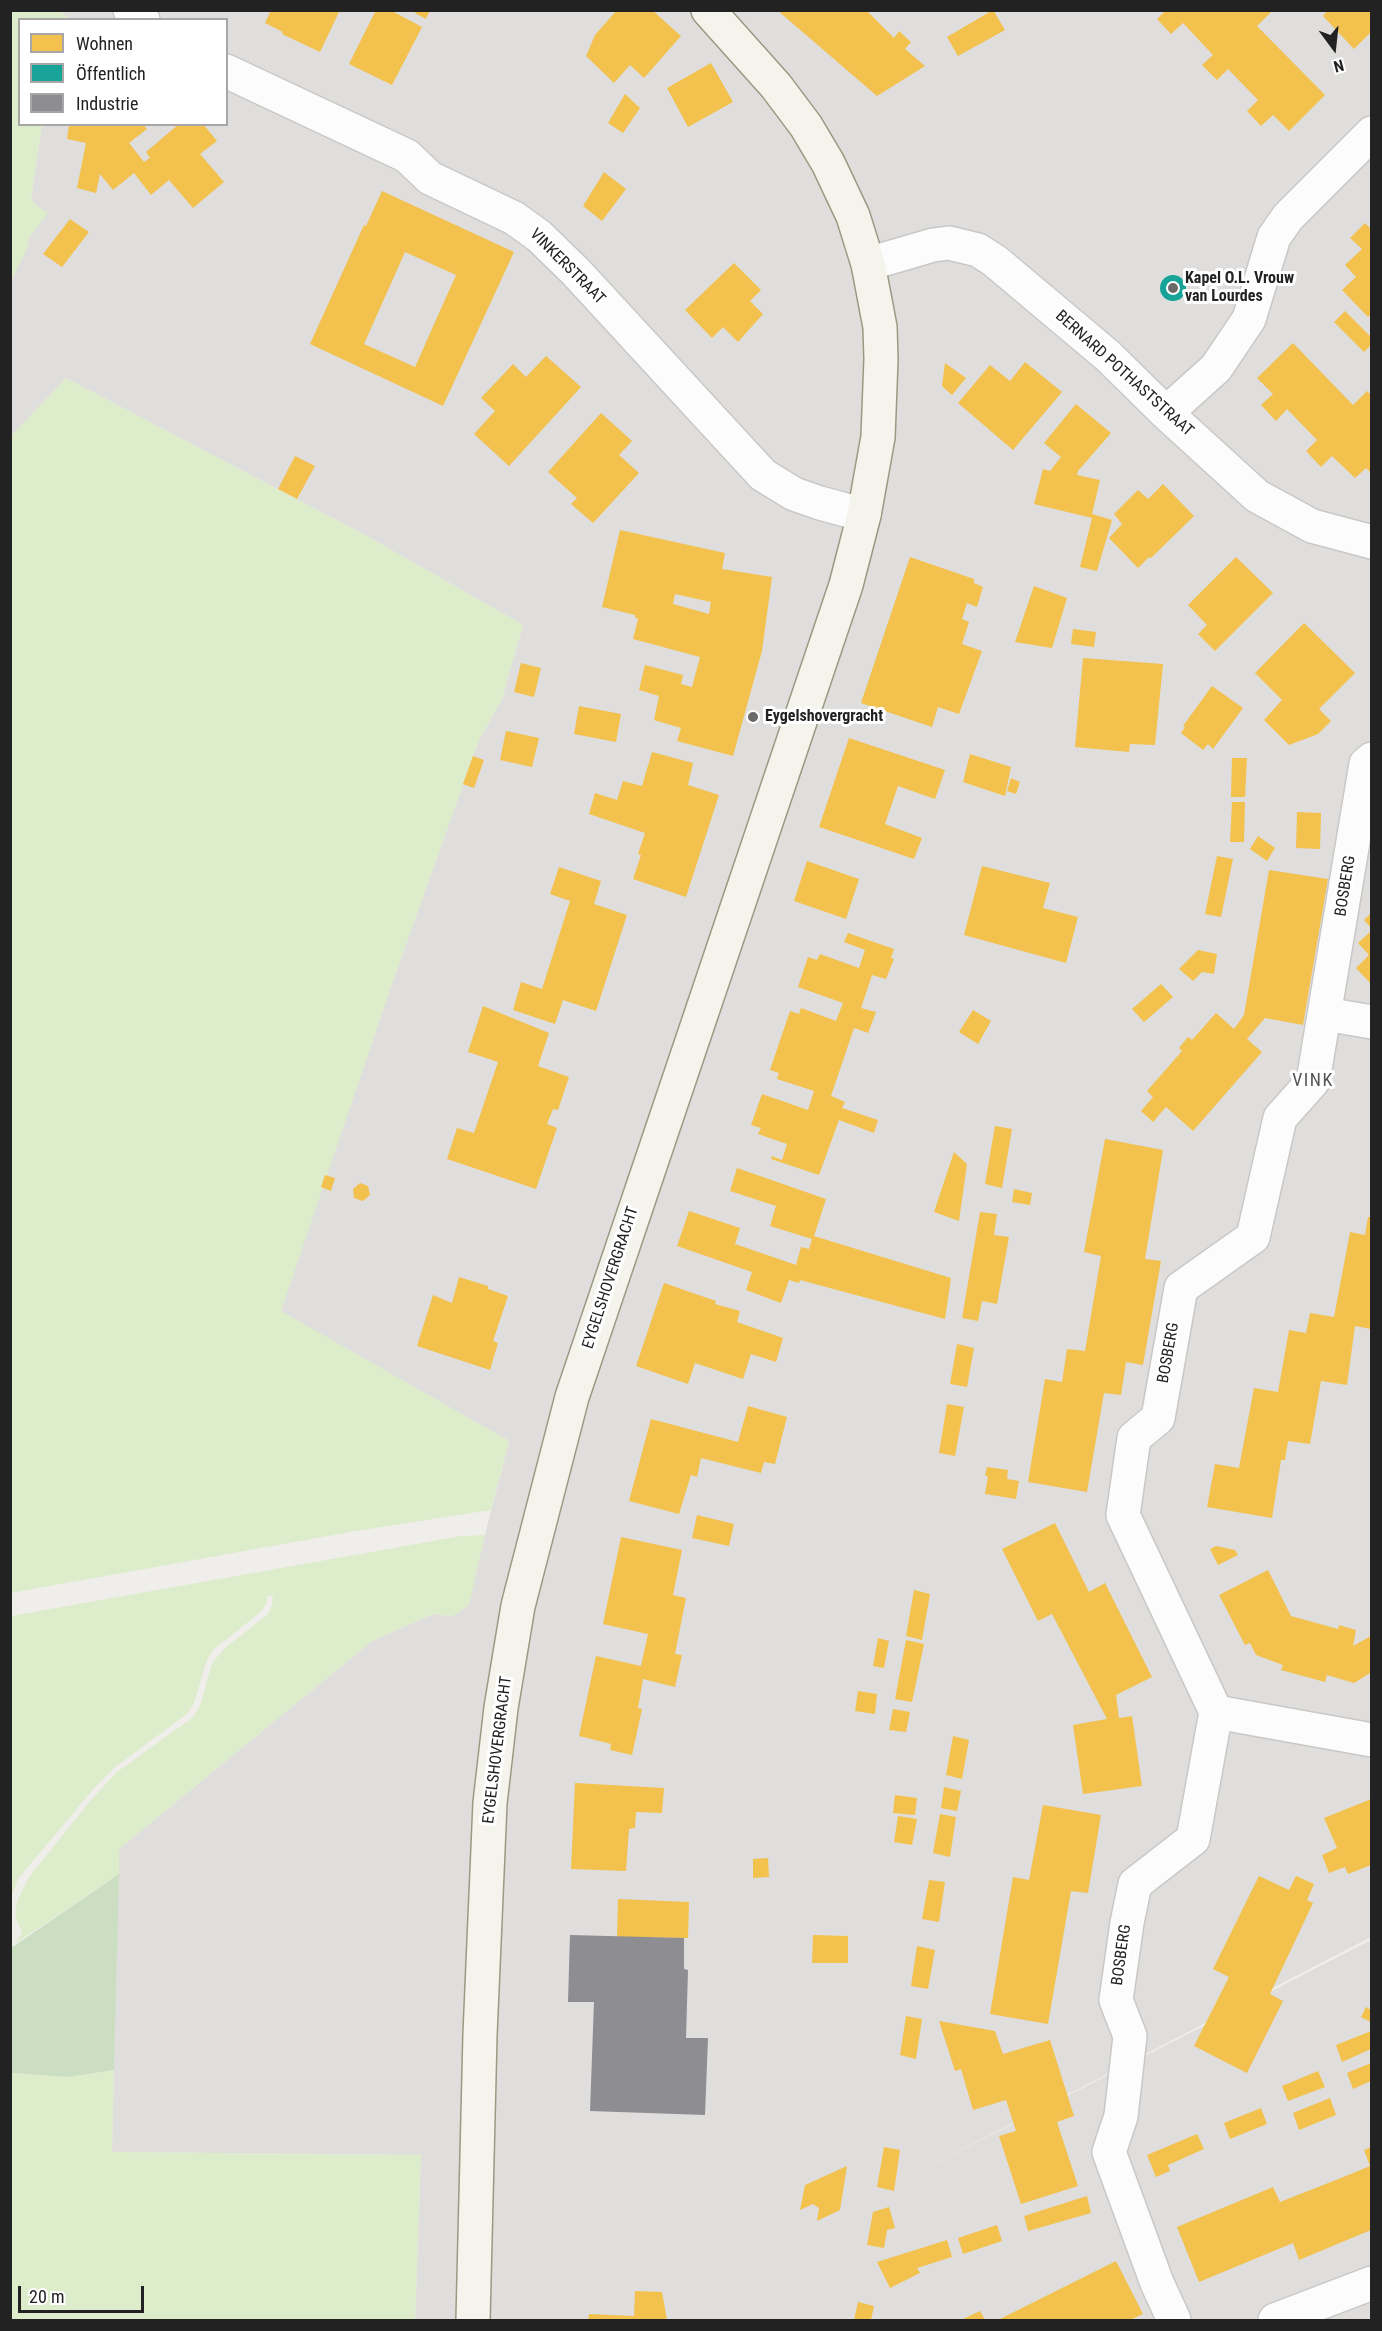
<!DOCTYPE html>
<html>
<head>
<meta charset="utf-8">
<style>
  body { margin:0 }
  #map { position:relative; width:1382px; height:2331px; overflow:hidden; background:#f0eeeb; font-family:"Roboto Condensed",sans-serif }
  canvas { display:block }
  .frame { position:absolute; inset:0; border:12px solid #222; pointer-events:none }
  .legend { position:absolute; left:18px; top:18px; width:210px; height:108px; box-sizing:border-box; background:#fff; border:2px solid #a7a7a7; margin:0; padding:8px 10px; list-style:none; font-size:18px; color:#222 }
  .legend li { display:flex; align-items:center; gap:12px; height:30px }
  .legend b { width:30px; border:2px solid #a7a7a7 }
  .north { position:absolute; left:1304px; top:18px; width:60px; height:60px; -webkit-text-stroke:4px #fff; paint-order:stroke; rotate:165deg; font-size:16px; font-weight:700; line-height:24px; text-align:center; color:#222 }
  .north::after { content:''; display:block; margin:auto; width:21px; height:27px; background:#222; clip-path:polygon(50% 0,100% 100%,50% 72%,0 100%) }
  .scale { position:absolute; left:18px; top:2286px; width:126px; height:27px; box-sizing:border-box; border:3px solid #222; border-top:0; padding-left:8px; font-size:18px; line-height:21px; white-space:nowrap; color:#222; -webkit-text-stroke:4px #fff; paint-order:stroke }
</style>
</head>
<body>
<div id="map">
<canvas width="1382" height="2331"></canvas>
<div class="frame"></div>
<ul class="legend">
<li><b style="height:16px;background:#f2c14e"></b>Wohnen</li>
<li><b style="height:16px;background:#17a398"></b>Öffentlich</li>
<li><b style="height:16px;background:#8d8d92"></b>Industrie</li>
</ul>
<div class="north">N</div>
<div class="scale">20 m</div>
</div>
<script>
const ctx = document.querySelector('canvas').getContext('2d');
ctx.lineJoin = 'round';
function fill(path, color) { ctx.fillStyle = color; ctx.fill(path, 'evenodd'); }
const poly = rows => new Path2D(rows.map(r => 'M' + r).join(''));
function trace(path, color, width, dash) { ctx.strokeStyle = color; ctx.lineWidth = width; ctx.lineCap = dash ? 'butt' : 'round'; ctx.setLineDash(dash || []); ctx.stroke(path); }
function label(font, color, halo, rows, align = 'center') {
  ctx.font = font + ' "Roboto Condensed",sans-serif'; ctx.lineWidth = 6; ctx.setLineDash([]); ctx.textBaseline = 'middle'; ctx.strokeStyle = halo; ctx.fillStyle = color; for (const [text, x, y, turn = 0] of rows) {
    ctx.save(); ctx.translate(x, y); ctx.rotate((+turn || 0) * Math.PI / 180); ctx.textAlign = isNaN(turn) ? turn : align; if (halo) ctx.strokeText(text, 0, 0); ctx.fillText(text, 0, 0); ctx.restore();
  }
}
fill(poly([
  [59,11,1371,11,1371,1937,880,2192,1371,1940,1371,2320,415,2320,421,2155,112,2152,119,1849,372,1641,433,1614,453,1616,479,1558,509,1441,280,1311,394,978,479,740,502,699,523,625,365,535,66,378,11,437,10,281,29,244,27,241,47,213,34,204,31,198,42,125,226,124,226,20,71,19]
]), '#dfdedc');
fill(poly([
  [11,10,59,11,71,19,20,20,20,124,42,125,31,198,34,204,48,213,27,241,29,244,11,281],
  [66,378,365,535,523,625,502,699,479,740,394,978,281,1311,509,1441,491,1510,356,1531,11,1593,10,437],
  [485,1535,469,1605,453,1616,433,1614,372,1641,119,1849,119,1874,16,1943,22,1931,15,1917,17,1901,29,1877,91,1800,117,1772,192,1718,200,1706,212,1663,226,1647,267,1615,270,1611,273,1600,272,1595,267,1596,267,1602,262,1611,213,1650,207,1660,194,1703,187,1714,114,1768,95,1787,18,1879,11,1898,11,1616,461,1536],
  [114,2070,112,2152,421,2155,415,2320,11,2320,10,2073,68,2077]
]), '#ddeccb');
fill(poly([
  [119,1874,114,2070,68,2077,11,2073,11,1948]
]), '#cbdec1');
fill(poly([
  [818,299,825,373,824,413,818,446,783,442,752,412,720,374,789,302]
]), '#e0dfde');
fill(poly([
  [271,10,340,10,320,52,282,34,283,32,265,23],
  [376,10,390,10,422,27,392,85,349,64],
  [416,10,430,10,426,19,415,13],
  [617,10,652,10,681,36,644,78,630,65,614,83,586,56,595,35],
  [777,10,866,10,894,38,899,31,911,42,905,49,925,66,877,96],
  [993,10,1005,30,958,56,947,37],
  [1166,10,1269,10,1271,12,1257,26,1325,95,1289,131,1273,115,1261,126,1247,111,1258,100,1228,69,1217,80,1202,65,1213,55,1183,23,1171,34,1157,19],
  [1328,10,1371,10,1371,32,1354,49,1323,16],
  [711,63,733,102,688,127,667,88],
  [625,94,640,108,623,133,608,123],
  [69,124,143,124,147,129,129,143,144,162,150,158,146,152,179,124,203,124,217,141,200,154,224,182,193,208,169,180,151,195,134,173,113,190,100,174,96,193,77,188,86,143,67,139],
  [604,172,626,189,602,221,583,206],
  [382,191,514,252,443,406,310,344,364,225,366,226],
  [405,252,456,275,415,367,364,344],
  [70,219,89,232,62,267,43,254],
  [1365,223,1371,229,1371,314,1368,317,1342,290,1356,277,1345,265,1362,249,1350,238],
  [734,263,761,290,750,301,763,314,738,342,723,327,712,338,685,310],
  [1345,311,1371,337,1371,345,1364,352,1334,322],
  [1293,343,1353,405,1367,391,1371,395,1371,473,1366,468,1355,478,1332,456,1321,467,1306,451,1317,440,1287,409,1276,421,1261,405,1273,394,1257,378],
  [546,356,581,387,509,466,474,434,495,411,481,398,513,364,526,377],
  [1025,362,1062,392,1013,450,958,403,990,365,1010,381],
  [945,363,966,378,952,395,942,386],
  [1076,404,1111,433,1078,471,1077,475,1100,480,1092,514,1112,520,1097,571,1080,567,1092,518,1034,504,1043,469,1050,471,1061,457,1044,443],
  [601,413,632,441,619,455,639,473,593,523,571,504,577,498,548,472],
  [295,456,315,466,297,499,278,489],
  [1163,484,1194,516,1151,558,1149,557,1138,568,1109,538,1122,524,1114,514,1138,490,1148,499],
  [620,530,725,553,722,569,772,577,762,651,733,756,677,741,681,728,654,720,659,696,639,690,645,665,683,675,681,684,692,687,700,657,633,639,638,619,635,617,635,615,602,607],
  [675,594,711,602,709,614,673,604],
  [910,557,974,579,974,583,983,587,977,607,967,603,962,619,969,622,962,644,982,651,959,714,938,707,932,727,861,703],
  [1236,557,1273,593,1215,651,1198,634,1207,625,1188,605],
  [1034,586,1067,598,1052,648,1015,642],
  [1304,623,1355,673,1319,709,1331,721,1318,734,1289,745,1264,720,1282,700,1255,673],
  [1073,629,1096,632,1094,647,1071,644],
  [1083,658,1163,664,1155,745,1130,744,1129,752,1075,747],
  [521,663,541,668,534,697,514,692],
  [1212,686,1243,708,1213,749,1208,744,1203,750,1181,733,1185,727,1183,726],
  [579,706,621,714,616,742,574,734],
  [506,731,539,738,532,767,500,760],
  [849,738,945,770,935,799,898,786,885,824,922,838,914,859,819,827],
  [652,752,693,763,688,785,719,795,686,897,633,879,641,855,638,854,645,833,589,814,595,793,617,800,623,781,642,786],
  [970,754,1011,767,1005,796,963,782],
  [473,756,484,760,474,788,463,784],
  [1232,758,1247,758,1245,797,1231,797],
  [1011,778,1020,782,1016,794,1007,791],
  [1232,802,1245,802,1244,842,1230,842],
  [1297,812,1321,813,1320,849,1296,848],
  [1258,836,1275,848,1267,861,1250,849],
  [1217,856,1233,859,1221,917,1205,914],
  [807,861,859,879,846,919,794,901],
  [982,866,1050,883,1043,908,1078,917,1066,963,964,935],
  [559,867,601,881,594,904,627,915,596,1011,563,1000,555,1024,513,1010,521,982,542,989,570,901,550,894],
  [1269,870,1328,879,1303,1025,1265,1018,1247,1039,1262,1052,1193,1131,1166,1107,1153,1122,1141,1111,1153,1097,1147,1091,1182,1051,1179,1048,1188,1037,1192,1040,1216,1013,1234,1029,1244,1015],
  [1371,913,1371,928,1364,920],
  [1371,931,1371,984,1356,968,1369,955,1358,943],
  [848,933,894,949,891,958,894,959,886,979,872,975,861,1008,876,1012,868,1033,854,1028,831,1096,845,1102,842,1108,878,1120,874,1133,839,1120,819,1175,771,1159,772,1156,782,1160,787,1144,758,1134,761,1128,751,1125,762,1094,808,1110,814,1091,777,1079,779,1073,770,1070,790,1011,799,1014,801,1008,836,1021,843,1003,798,987,808,957,817,960,820,954,859,968,865,950,844,942],
  [1198,950,1217,954,1214,974,1202,972,1193,981,1179,969],
  [1161,984,1173,997,1144,1022,1132,1009],
  [483,1006,549,1033,538,1066,569,1077,558,1110,553,1109,547,1124,557,1128,536,1189,447,1159,457,1128,474,1133,498,1062,468,1052],
  [973,1010,991,1021,978,1044,959,1032],
  [995,1126,1012,1129,1002,1188,985,1184],
  [1105,1139,1163,1150,1145,1259,1161,1261,1143,1365,1126,1362,1121,1395,1104,1393,1087,1492,1028,1482,1045,1379,1062,1382,1067,1349,1085,1351,1101,1256,1084,1252],
  [954,1152,967,1164,959,1221,934,1212],
  [737,1168,826,1199,814,1236,951,1278,945,1319,800,1280,799,1283,789,1280,781,1303,746,1290,752,1272,677,1246,689,1211,740,1228,735,1244,796,1265,801,1247,809,1249,812,1239,770,1226,776,1206,730,1191],
  [325,1175,335,1178,331,1191,321,1187],
  [360,1183,368,1186,370,1195,363,1201,354,1198,353,1189],
  [1014,1189,1032,1193,1030,1205,1012,1202],
  [980,1212,997,1214,994,1235,1009,1237,997,1304,982,1301,978,1321,962,1318],
  [1368,1217,1371,1217,1371,1329,1355,1326,1347,1385,1321,1381,1310,1444,1288,1441,1285,1460,1281,1460,1272,1518,1207,1507,1215,1464,1239,1468,1254,1388,1278,1392,1289,1330,1306,1333,1310,1313,1334,1317,1350,1232,1365,1235],
  [459,1277,488,1286,488,1289,508,1296,493,1341,498,1343,490,1370,417,1346,433,1295,452,1303],
  [664,1283,716,1301,715,1304,740,1311,737,1322,783,1338,776,1362,751,1354,743,1379,695,1363,688,1384,636,1366],
  [957,1344,974,1348,967,1387,950,1384],
  [947,1404,964,1407,955,1456,939,1453],
  [748,1406,787,1417,775,1464,764,1462,761,1473,701,1458,697,1477,691,1475,679,1514,629,1501,651,1419,738,1442],
  [987,1467,1008,1470,1007,1479,1019,1481,1016,1499,985,1494,988,1476,985,1476],
  [697,1515,734,1524,729,1546,692,1538],
  [1055,1523,1089,1592,1105,1583,1152,1677,1116,1695,1119,1718,1132,1716,1142,1786,1083,1794,1073,1725,1107,1719,1052,1614,1038,1621,1002,1549],
  [621,1537,682,1550,673,1595,686,1598,675,1654,682,1655,675,1687,643,1679,638,1708,642,1709,632,1755,610,1750,611,1744,579,1736,596,1656,641,1666,648,1634,603,1624],
  [1216,1546,1235,1550,1238,1555,1218,1565,1210,1549],
  [1268,1570,1291,1616,1338,1629,1339,1625,1356,1630,1353,1646,1371,1636,1371,1677,1370,1673,1354,1683,1327,1675,1325,1682,1281,1670,1283,1665,1256,1655,1250,1643,1245,1645,1219,1595],
  [914,1590,930,1594,922,1640,906,1636],
  [878,1638,889,1641,884,1668,873,1666],
  [906,1640,924,1644,912,1702,895,1699],
  [858,1691,877,1694,875,1714,855,1711],
  [893,1709,910,1712,906,1732,889,1730],
  [953,1736,969,1740,962,1779,946,1775],
  [575,1783,664,1788,662,1813,636,1812,635,1828,629,1829,626,1871,571,1869],
  [944,1787,961,1791,957,1811,941,1808],
  [895,1795,917,1798,915,1815,893,1813],
  [1371,1799,1371,1865,1348,1874,1345,1867,1329,1873,1322,1855,1337,1848,1324,1818],
  [1043,1805,1101,1815,1088,1893,1071,1891,1048,2024,990,2014,1013,1877,1029,1880],
  [940,1814,956,1817,950,1857,933,1853],
  [898,1816,917,1819,912,1845,894,1842],
  [768,1858,769,1877,753,1878,753,1859],
  [1259,1876,1289,1890,1296,1876,1314,1884,1307,1900,1313,1903,1270,1994,1283,2001,1247,2073,1194,2046,1229,1977,1213,1969],
  [929,1880,945,1882,939,1922,922,1919],
  [618,1899,689,1902,688,1938,617,1937],
  [813,1935,848,1936,848,1963,812,1963],
  [917,1946,935,1950,928,1989,911,1986],
  [1366,2007,1371,2010,1371,2022,1361,2017],
  [906,2016,922,2019,916,2059,900,2055],
  [939,2021,995,2031,1003,2054,1050,2040,1074,2116,1057,2122,1078,2186,1021,2204,999,2136,1016,2131,1006,2100,973,2110,961,2069,955,2071],
  [1371,2031,1371,2049,1342,2062,1336,2045],
  [1371,2063,1371,2081,1353,2089,1347,2073],
  [1318,2071,1325,2087,1288,2101,1282,2086],
  [1330,2098,1336,2115,1299,2130,1293,2113],
  [1261,2108,1267,2124,1230,2139,1224,2123],
  [1197,2134,1204,2149,1168,2165,1170,2171,1156,2177,1147,2155],
  [884,2147,900,2150,894,2191,877,2187],
  [1371,2147,1371,2230,1299,2260,1293,2243,1199,2282,1177,2227,1273,2187,1280,2202,1341,2178,1370,2166,1364,2150],
  [847,2166,840,2210,817,2221,819,2208,813,2204,800,2210,805,2185],
  [1087,2196,1091,2213,1028,2231,1024,2216],
  [889,2207,895,2228,887,2230,884,2248,867,2245,873,2212],
  [997,2225,1002,2241,963,2254,958,2238],
  [947,2240,952,2257,917,2268,920,2273,890,2288,877,2262],
  [1116,2261,1143,2314,1130,2320,998,2320],
  [635,2291,662,2292,667,2320,588,2320,589,2314,634,2316],
  [858,2302,874,2306,871,2320,854,2320],
  [980,2311,985,2320,961,2320]
]), '#f2c14e');
fill(poly([
  '1160 288a13 13 0 1 1 26 0a13 13 0 1 1-26 0Z'
]), '#17a398');
fill(poly([
  [570,1935,684,1938,684,1969,688,1970,686,2038,708,2038,705,2115,590,2111,594,2002,568,2002]
]), '#8d8d92');
const street = poly([
  [130,10,143,20],
  [226,71,407,156,430,178,514,218,539,236,576,272,763,475,794,494,820,503,864,515],
  [868,264,933,245,949,243,978,250,995,261,1108,356,1166,413,1257,496,1312,526,1372,542],
  [1166,413,1216,368,1249,319,1274,237,1288,217,1372,133],
  [1325,1014,1372,1022],
  [1216,1712,1372,1740],
  [1174,2320,1157,2283,1109,2152,1121,2116,1130,2036,1116,2000,1127,1923,1135,1884,1193,1839,1216,1712,1123,1515,1134,1438,1158,1418,1181,1288,1253,1237,1280,1118,1313,1081,1366,764,1372,759],
  [1275,2320,1372,2283]
]);
const secondary = poly([
  [473,2320,480,2035,490,1803,501,1708,518,1606,572,1397,846,585,864,515,878,437,881,359,880,327,868,264,853,216,828,163,806,126,776,86,708,10]
]);
trace(street, '#c9c8c7', 36);
trace(secondary, '#999a82', 36);
trace(street, '#fdfcfc', 33);
trace(secondary, '#f4f4ed', 33);
for (const [x, y, r, color] of [
  [1173,288,6,"#6a6968"],
  [753,717,6,"#6a6968"]
]) { const dot = new Path2D(); dot.arc(x, y, r, 0, 2 * Math.PI); ctx.fillStyle = color; ctx.fill(dot); trace(dot, '#fff', 2); }
label('16px', '#222', '#fff', [
  ["VINKERSTRAAT",567,267,45],
  ["BERNARD POTHASTSTRAAT",1124,374,42],
  ["BOSBERG",1346,886,-81],
  ["EYGELSHOVERGRACHT",611,1278,-72],
  ["BOSBERG",1169,1353,-80],
  ["EYGELSHOVERGRACHT",498,1750,-83],
  ["BOSBERG",1122,1955,-82]
]);
label('bold 16px', '#222', '#fff', [
  ["Kapel O.L. Vrouw",1185,279],
  ["van Lourdes",1185,297],
  ["Eygelshovergracht",765,717]
], 'left');
ctx.letterSpacing = '1.5px';
label('18px', '#555', '#fff', [
  ["VINK",1313,1081]
]);
ctx.letterSpacing = '0px';
</script>
</body>
</html>
